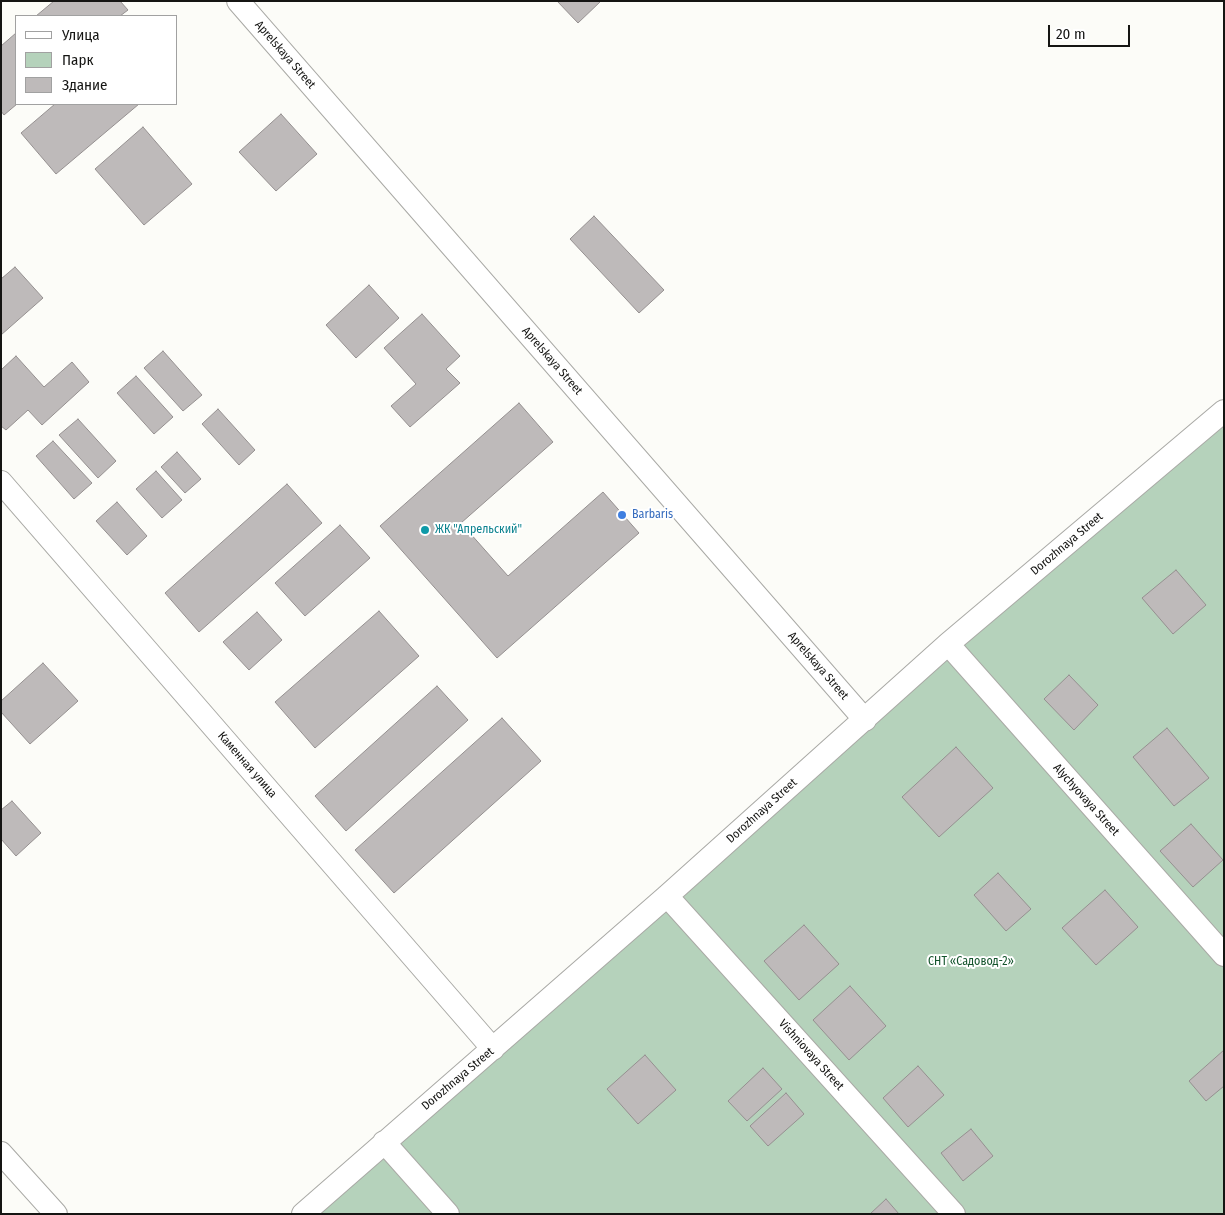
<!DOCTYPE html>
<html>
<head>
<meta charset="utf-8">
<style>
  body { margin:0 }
  #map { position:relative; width:1225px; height:1215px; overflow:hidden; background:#fcfcf8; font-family:"Fira Sans Condensed",sans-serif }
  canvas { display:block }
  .frame { position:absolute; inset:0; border:2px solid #151513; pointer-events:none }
  .legend { position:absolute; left:15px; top:15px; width:162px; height:90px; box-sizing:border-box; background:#fff; border:1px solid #a1a1a1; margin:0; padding:6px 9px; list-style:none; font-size:15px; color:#151513 }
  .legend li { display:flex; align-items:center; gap:10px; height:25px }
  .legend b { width:25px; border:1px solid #a1a1a1 }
  .scale { position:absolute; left:1048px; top:25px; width:82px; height:22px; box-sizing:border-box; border:2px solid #151513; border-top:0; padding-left:6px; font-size:15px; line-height:18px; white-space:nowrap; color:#151513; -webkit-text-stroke:4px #fff; paint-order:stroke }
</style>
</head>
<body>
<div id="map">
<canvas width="1225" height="1215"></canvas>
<div class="frame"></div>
<ul class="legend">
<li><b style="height:6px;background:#fff"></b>Улица</li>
<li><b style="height:14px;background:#b5d2bb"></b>Парк</li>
<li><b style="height:14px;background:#bebaba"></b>Здание</li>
</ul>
<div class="scale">20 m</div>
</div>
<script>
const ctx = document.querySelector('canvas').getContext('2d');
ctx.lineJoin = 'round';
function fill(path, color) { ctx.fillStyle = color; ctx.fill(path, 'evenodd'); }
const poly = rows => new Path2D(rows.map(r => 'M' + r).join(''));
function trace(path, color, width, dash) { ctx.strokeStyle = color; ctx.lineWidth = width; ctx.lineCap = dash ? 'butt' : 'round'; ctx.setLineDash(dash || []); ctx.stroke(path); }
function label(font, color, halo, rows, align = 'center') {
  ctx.font = font + ' "Fira Sans Condensed",sans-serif'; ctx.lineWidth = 4; ctx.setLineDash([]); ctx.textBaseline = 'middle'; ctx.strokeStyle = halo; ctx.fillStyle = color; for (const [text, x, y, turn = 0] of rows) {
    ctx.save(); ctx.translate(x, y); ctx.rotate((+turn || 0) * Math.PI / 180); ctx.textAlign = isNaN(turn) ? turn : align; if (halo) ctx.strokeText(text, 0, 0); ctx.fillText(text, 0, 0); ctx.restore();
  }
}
fill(poly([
  [1224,411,1224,1214,303,1214]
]), '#b5d2bb');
const building = poly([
  [54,1,120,1,128,10,120,16,36,16,54,1],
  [557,1,601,1,578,23,557,1],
  [16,33,17,104,4,115,1,111,1,46,16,33],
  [55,104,139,104,56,174,21,133,55,104],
  [281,114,317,154,276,191,239,152,281,114],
  [143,127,192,184,144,225,95,169,143,127],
  [594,216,664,290,639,313,570,239,594,216],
  [15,267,43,298,1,335,1,279,15,267],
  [369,285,399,318,356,358,326,325,369,285],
  [422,314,460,356,446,369,460,383,410,427,391,406,416,384,384,348,422,314],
  [163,351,202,395,183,411,144,368,163,351],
  [16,356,44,387,72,362,89,382,42,425,28,410,6,430,1,426,1,370,16,356],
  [136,376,173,417,154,434,117,393,136,376],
  [519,403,553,442,461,523,508,576,603,492,639,533,497,658,380,526,519,403],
  [218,409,255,450,239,465,202,424,218,409],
  [78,419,116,461,98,478,59,435,78,419],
  [53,441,92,483,74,499,36,456,53,441],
  [177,452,201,479,185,493,161,467,177,452],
  [156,471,182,500,162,518,136,489,156,471],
  [287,484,322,523,199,632,165,593,287,484],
  [117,502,147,536,127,555,96,521,117,502],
  [340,525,370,558,305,616,275,583,340,525],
  [1176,570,1206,605,1173,634,1142,598,1176,570],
  [379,611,419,656,315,748,275,702,379,611],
  [257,612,282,640,249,670,223,642,257,612],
  [43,663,78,701,30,744,1,712,1,701,43,663],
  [1069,675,1098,705,1074,730,1044,699,1069,675],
  [437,686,468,720,346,831,315,796,437,686],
  [502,718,541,761,394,893,355,850,502,718],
  [1167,728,1209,778,1174,806,1133,757,1167,728],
  [956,747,993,788,939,837,902,797,956,747],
  [12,801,41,833,16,856,1,839,1,810,12,801],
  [1191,824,1223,860,1193,887,1160,851,1191,824],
  [998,873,1031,909,1006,931,974,895,998,873],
  [1105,890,1138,927,1096,965,1062,928,1105,890],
  [804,925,839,964,799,1000,764,961,804,925],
  [850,986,886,1026,849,1060,813,1020,850,986],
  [1224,1050,1224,1086,1206,1101,1189,1081,1224,1050],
  [645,1055,676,1090,638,1124,607,1089,645,1055],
  [918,1066,944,1095,908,1127,883,1098,918,1066],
  [763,1068,782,1089,747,1121,728,1101,763,1068],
  [786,1093,804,1114,768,1146,750,1126,786,1093],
  [971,1129,993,1156,963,1181,941,1153,971,1129],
  [886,1199,899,1214,870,1214,886,1199]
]);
fill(building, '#bebaba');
trace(building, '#959090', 1);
const street = poly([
  [238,1,865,720],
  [1,482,493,1049],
  [948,644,1224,955],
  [667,896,954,1214],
  [384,1142,448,1214],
  [1,1153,56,1214],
  [303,1214,667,896,948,644,1224,411]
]);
trace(street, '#a9a9a5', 24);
trace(street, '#fff', 22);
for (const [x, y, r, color] of [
  [622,515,5,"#3f7fe0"],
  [425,530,5,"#0f9aa8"]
]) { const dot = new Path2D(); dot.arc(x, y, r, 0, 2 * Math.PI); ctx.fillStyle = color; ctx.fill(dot); trace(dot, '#fff', 2); }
label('12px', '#151513', '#fff', [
  ["Aprelskaya Street",285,55,49],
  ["Aprelskaya Street",552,361,49],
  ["Dorozhnaya Street",1067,544,-40],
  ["Aprelskaya Street",818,666,49],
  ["Каменная улица",247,765,49],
  ["Alychyovaya Street",1086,800,48],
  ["Dorozhnaya Street",762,811,-42],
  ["Vishniovaya Street",811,1055,48],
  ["Dorozhnaya Street",458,1079,-40]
]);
label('12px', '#366cbe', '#fff', [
  ["Barbaris",632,515]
], 'left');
label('12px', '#0d838f', '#fff', [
  ["ЖК \"Апрельский\"",435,530]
], 'left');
label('12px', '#14542c', '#fff', [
  ["СНТ «Садовод-2»",971,962]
]);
</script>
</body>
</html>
